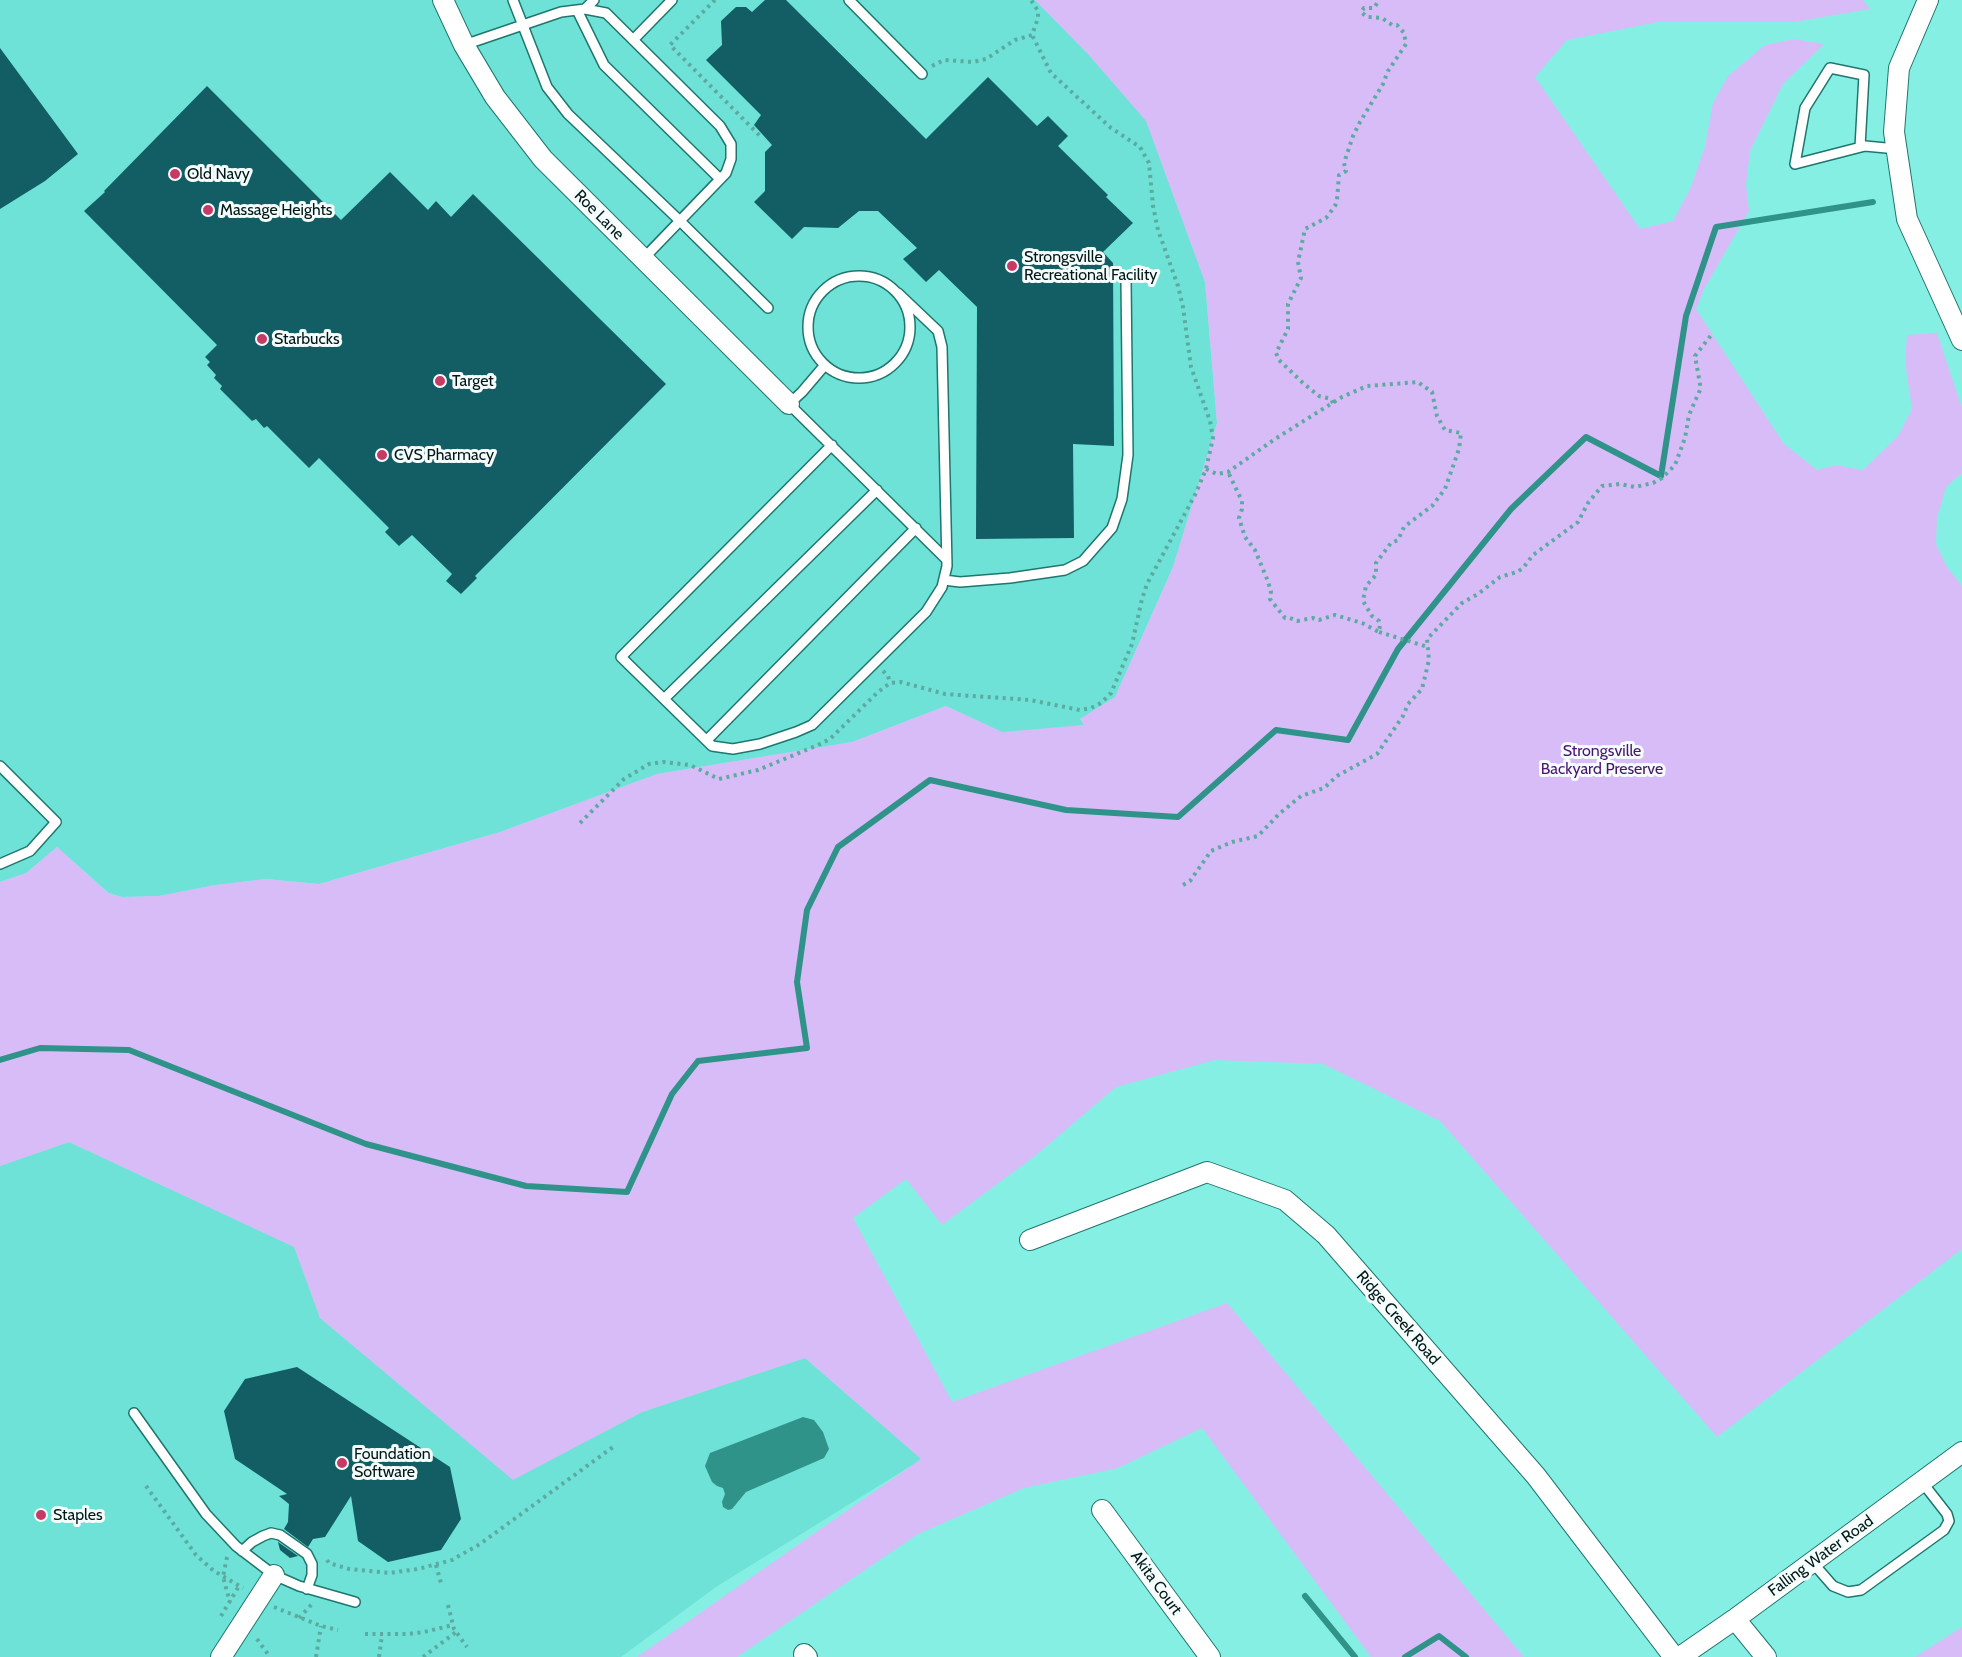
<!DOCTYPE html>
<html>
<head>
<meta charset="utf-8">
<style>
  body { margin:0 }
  canvas { display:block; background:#86efe4 }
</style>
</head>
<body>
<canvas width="1962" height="1657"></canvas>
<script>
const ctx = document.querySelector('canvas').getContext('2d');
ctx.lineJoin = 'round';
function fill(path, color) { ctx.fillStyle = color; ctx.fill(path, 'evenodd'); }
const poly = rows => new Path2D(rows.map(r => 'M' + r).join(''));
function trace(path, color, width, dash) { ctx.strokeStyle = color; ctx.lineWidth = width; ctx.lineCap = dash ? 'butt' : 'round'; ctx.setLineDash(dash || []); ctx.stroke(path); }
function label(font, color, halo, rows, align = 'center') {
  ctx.font = font + ' Cabin,sans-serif'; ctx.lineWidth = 6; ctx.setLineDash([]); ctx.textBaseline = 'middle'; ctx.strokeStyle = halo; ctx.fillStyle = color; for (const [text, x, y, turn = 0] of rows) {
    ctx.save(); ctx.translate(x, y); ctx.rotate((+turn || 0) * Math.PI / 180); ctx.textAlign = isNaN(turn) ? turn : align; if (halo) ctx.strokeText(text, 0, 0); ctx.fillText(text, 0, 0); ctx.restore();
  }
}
fill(poly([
  [0,0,1035,0,1088,54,1146,120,1205,282,1217,423,1173,567,1115,697,1080,719,1090,731,1002,732,946,706,852,742,657,774,500,832,319,884,266,879,215,885,159,896,122,897,109,893,57,847,26,873,0,882],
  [69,1142,295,1247,320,1318,513,1479,642,1412,805,1358,922,1459,716,1587,621,1657,0,1657,0,1166]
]), '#6ee2d6');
fill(poly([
  [1035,0,1863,0,1870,9,1794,22,1658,22,1567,40,1535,77,1640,229,1673,221,1691,187,1705,146,1713,103,1728,76,1765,45,1794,39,1824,44,1783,84,1750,151,1746,185,1749,211,1704,289,1696,309,1784,444,1817,470,1836,465,1863,470,1898,436,1912,409,1905,362,1907,335,1937,333,1962,408,1962,473,1946,487,1937,518,1936,544,1947,567,1962,586,1962,1249,1717,1437,1440,1121,1323,1064,1215,1060,1116,1087,1035,1156,942,1225,906,1179,853,1218,952,1402,1227,1303,1524,1657,1371,1657,1202,1428,1118,1468,1024,1488,918,1534,737,1657,637,1657,921,1459,805,1358,642,1412,513,1480,320,1318,294,1247,69,1142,0,1166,0,882,26,873,57,847,108,893,122,897,159,896,215,885,266,879,319,884,500,832,657,774,852,742,946,706,1002,732,1084,725,1080,719,1115,697,1173,567,1217,423,1205,282,1146,121,1088,54],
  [1962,1627,1962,1657,1915,1657]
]), '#d8bcf7');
fill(poly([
  [803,1417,814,1420,823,1432,829,1449,824,1458,746,1492,732,1509,728,1510,723,1507,722,1502,725,1494,723,1488,717,1486,712,1482,705,1466,710,1453]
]), '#2f938a');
trace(poly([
  [0,1060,40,1048,129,1050,366,1144,526,1186,627,1192,672,1094,698,1061,807,1048,797,982,807,910,838,847,930,780,1066,810,1178,817,1276,730,1348,740,1398,649,1511,509,1586,437,1661,476,1686,316,1716,227,1873,202],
  [1305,1596,1355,1657],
  [1405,1657,1439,1636,1466,1657]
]), '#2f938a', 6);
fill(poly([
  [765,0,786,0,926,139,988,77,1037,126,1048,116,1068,136,1058,146,1108,195,1106,197,1133,223,1103,252,1113,263,1114,446,1073,444,1074,538,976,539,977,307,939,270,926,282,903,259,917,248,878,211,859,211,838,228,804,227,792,239,754,202,765,191,765,152,772,145,754,125,761,115,706,60,722,45,721,21,736,7,746,7,752,12],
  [0,48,78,154,45,181,0,209],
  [207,86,341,220,390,172,428,210,436,201,451,217,473,194,666,384,475,576,477,578,461,594,446,581,452,574,412,535,399,546,385,532,389,528,319,458,309,468,267,426,264,428,256,419,252,421,220,389,222,386,214,378,216,375,207,365,210,362,205,357,217,345,84,211,105,192,104,191],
  [297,1367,450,1467,461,1519,441,1550,388,1562,358,1541,351,1496,325,1537,313,1539,308,1547,284,1529,288,1522,289,1504,279,1496,287,1494,235,1459,224,1411,245,1379],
  [278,1542,298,1556,290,1558,280,1550]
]), '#135d65');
const lane = poly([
  [513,0,547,87,568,114,680,221,768,308],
  [849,0,922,74],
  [585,9,594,0],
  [577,10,604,65,720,179],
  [633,40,672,0],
  [464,45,561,12,585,9,606,13,720,126,731,144,731,159,726,173,643,259],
  [1860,147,1864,75,1830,68,1805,108,1795,164,1865,146,1897,149],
  '808 327a51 51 0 1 1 102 0a51 51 0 1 1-102 0Z',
  [825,365,802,392,789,404,947,560],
  [832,445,621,657,712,746,733,749,760,744,796,732,812,725,926,612,942,587,947,566,942,347,938,331,898,293],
  [944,580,960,582,1010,578,1065,570,1083,561,1112,528,1122,499,1128,455,1126,280],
  [664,699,877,490],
  [707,740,916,528],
  [0,766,56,822,30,851,0,864],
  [134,1413,206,1514,236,1546,274,1575,299,1586,355,1602],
  [242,1551,252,1542,263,1536,271,1533,280,1535,307,1554,312,1564,312,1575,307,1589],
  [1812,1562,1833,1586,1848,1592,1861,1590,1944,1530,1949,1521,1947,1514,1922,1482]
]);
const street = poly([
  [443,0,464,45,495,97,543,159,789,404],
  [1928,0,1899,68,1894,132,1907,219,1962,340],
  [1030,1240,1207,1172,1285,1200,1326,1235,1536,1476,1674,1657],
  [1102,1510,1210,1657],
  [1735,1619,1766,1657],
  [804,1654,807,1657],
  [221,1657,274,1575],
  [1680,1657,1735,1619,1962,1452]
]);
trace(lane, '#1f766e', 12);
trace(street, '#1f766e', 22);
trace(poly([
  [715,0,670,45,760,136,762,134],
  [932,66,944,60,973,62,986,59,1015,40,1032,35,1038,18,1038,11,1031,0],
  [1333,403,1331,399,1319,396,1304,384,1279,360,1276,353,1288,329,1288,304,1301,278,1298,262,1305,229,1326,218,1335,206,1337,200,1339,175,1346,171,1344,163,1353,136,1360,122,1383,84,1388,71,1406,44,1404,33,1397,25,1392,25,1382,18,1367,17,1361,12,1364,8,1374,8,1379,0],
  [1206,469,1217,474,1228,472,1275,439,1342,397,1367,386,1418,382,1432,392,1437,416,1445,430,1461,433,1459,449,1445,489,1432,506,1404,527,1398,540,1391,543,1376,563,1376,575,1366,586,1363,601,1372,616,1379,621,1380,625,1379,632,1362,623,1335,615,1319,620,1313,618,1297,621,1290,618,1285,618,1270,599,1271,591,1267,579,1255,550,1245,537,1239,518,1242,509,1242,501,1228,472],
  [1379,632,1428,647],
  [883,671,888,676,890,683],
  [580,823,624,779,649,764,663,762,690,765,719,779,758,770,818,745,830,739,878,692,890,683,901,682,945,694,1030,700,1080,710,1091,708,1101,703,1111,693,1132,644,1142,599,1147,584,1196,493,1206,469,1213,438,1210,421,1191,367,1183,307,1178,286,1158,230,1153,206,1149,163,1140,147,1111,128,1051,73,1032,35],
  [1183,885,1190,881,1211,851,1232,842,1258,836,1279,814,1301,796,1324,788,1337,776,1377,754,1403,716,1408,704,1422,689,1429,660,1427,639,1462,603,1478,594,1500,577,1517,572,1523,568,1533,555,1578,522,1588,503,1602,486,1620,484,1635,487,1653,483,1662,478,1675,465,1685,438,1689,415,1700,390,1700,384,1695,356,1712,334],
  [146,1486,196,1555,214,1571,243,1588],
  [227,1557,223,1577,230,1602],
  [327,1560,329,1563,349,1569,389,1573,418,1569,452,1560,480,1544,613,1447],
  [436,1565,441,1583],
  [448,1605,454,1629,467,1647],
  [274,1607,321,1626,338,1630],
  [221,1616,239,1586],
  [299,1618,312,1604],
  [365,1634,407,1634,424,1632,453,1625],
  [257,1639,270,1657],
  [316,1657,321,1626],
  [379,1657,382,1635],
  [423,1657,456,1632]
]), '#5caaa2', 4, [3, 4.5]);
trace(lane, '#fff', 9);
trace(street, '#fff', 20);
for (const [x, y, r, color] of [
  [175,174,6,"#c83a66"],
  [208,210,6,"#c83a66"],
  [1012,266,6,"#c83a66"],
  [262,339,6,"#c83a66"],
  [440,381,6,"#c83a66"],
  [382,455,6,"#c83a66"],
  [342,1463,6,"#c83a66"],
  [41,1515,6,"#c83a66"]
]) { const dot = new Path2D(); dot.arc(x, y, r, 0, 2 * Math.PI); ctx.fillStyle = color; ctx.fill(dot); trace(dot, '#f4fdfc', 2); }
label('16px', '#021816', '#f4fdfc', [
  ["Old Navy",187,174],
  ["Massage Heights",220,210],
  ["Strongsville",1024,257],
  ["Recreational Facility",1024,275],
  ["Starbucks",274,339],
  ["Target",452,381],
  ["CVS Pharmacy",394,455],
  ["Foundation",354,1454],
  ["Software",354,1472],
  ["Staples",53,1515]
], 'left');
label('16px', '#021816', '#f4fdfc', [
  ["Roe Lane",599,215,45],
  ["Ridge Creek Road",1398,1318,49],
  ["Falling Water Road",1821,1556,-36],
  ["Akita Court",1156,1583,54]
]);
label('16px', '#49156f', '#f4fdfc', [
  ["Strongsville",1602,751],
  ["Backyard Preserve",1602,769]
]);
</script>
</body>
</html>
